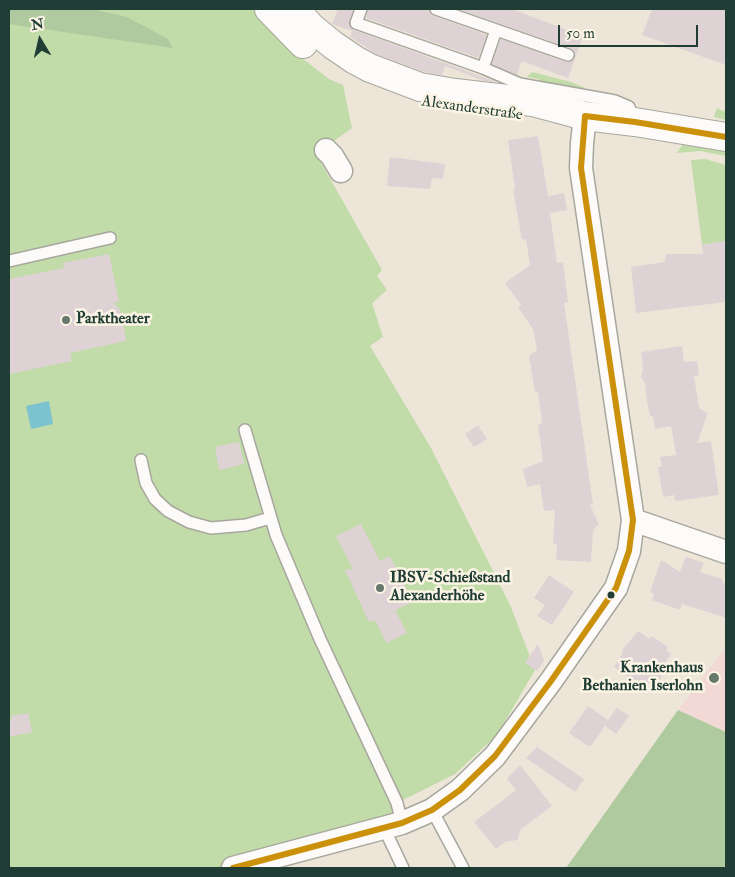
<!DOCTYPE html>
<html>
<head>
<meta charset="utf-8">
<style>
  body { margin:0 }
  #map { position:relative; width:735px; height:877px; overflow:hidden; background:#ede6d8; font-family:"IM FELL Double Pica",serif }
  canvas { display:block }
  .frame { position:absolute; inset:0; border:10px solid #1f3d34; pointer-events:none }
  .north { position:absolute; left:15px; top:15px; width:50px; height:50px; -webkit-text-stroke:4px #fcf5e5; paint-order:stroke; rotate:351deg; font-size:14px; font-weight:700; line-height:20px; text-align:center; color:#1f3d34 }
  .north::after { content:''; display:block; margin:auto; width:18px; height:22px; background:#1f3d34; clip-path:polygon(50% 0,100% 100%,50% 72%,0 100%) }
  .scale { position:absolute; left:558px; top:25px; width:140px; height:22px; box-sizing:border-box; border:2px solid #1f3d34; border-top:0; padding-left:6px; font-size:15px; line-height:18px; white-space:nowrap; color:#1f3d34; -webkit-text-stroke:4px #fcf5e5; paint-order:stroke }
</style>
</head>
<body>
<div id="map">
<canvas width="735" height="877"></canvas>
<div class="frame"></div>
<div class="north">N</div>
<div class="scale">50 m</div>
</div>
<script>
const ctx = document.querySelector('canvas').getContext('2d');
ctx.lineJoin = 'round';
function fill(path, color) { ctx.fillStyle = color; ctx.fill(path, 'evenodd'); }
const poly = rows => new Path2D(rows.map(r => 'M' + r).join(''));
function trace(path, color, width, dash) { ctx.strokeStyle = color; ctx.lineWidth = width; ctx.lineCap = dash ? 'butt' : 'round'; ctx.setLineDash(dash || []); ctx.stroke(path); }
function label(font, color, halo, rows, align = 'center') {
  ctx.font = font + ' "IM FELL Double Pica",serif'; ctx.lineWidth = 5; ctx.setLineDash([]); ctx.textBaseline = 'middle'; ctx.strokeStyle = halo; ctx.fillStyle = color; for (const [text, x, y, turn = 0] of rows) {
    ctx.save(); ctx.translate(x, y); ctx.rotate((+turn || 0) * Math.PI / 180); ctx.textAlign = isNaN(turn) ? turn : align; if (halo) ctx.strokeText(text, 0, 0); ctx.fillText(text, 0, 0); ctx.restore();
  }
}
fill(poly([
  [726,647,726,732,678,710]
]), '#f2d9d6');
fill(poly([
  [9,9,253,9,284,44,329,79,343,85,352,128,316,154,382,270,377,276,387,290,372,303,383,337,370,346,431,448,511,607,535,670,497,735,455,774,397,803,398,819,216,868,9,868],
  [532,72,571,82,586,88,560,88,540,83,539,79,527,77],
  [717,108,723,111,726,110,726,120,714,117],
  [683,144,726,151,726,156,700,151,677,153],
  [705,159,726,165,726,241,702,245,691,160]
]), '#c1dba9');
fill(poly([
  [9,9,92,9,127,17,168,39,173,48,9,24],
  [678,710,726,732,726,868,566,868]
]), '#b0ca9f');
fill(poly([
  [49,401,53,424,31,429,26,406]
]), '#7cc2cf');
fill(poly([
  [338,9,353,9,349,24,354,30,497,82,484,81,445,66,442,75,424,72,376,54,350,37,352,31,332,24],
  [368,9,429,9,430,13,434,16,487,35,478,58,366,18],
  [458,9,512,9,583,36,568,78,522,61,517,75,492,64,501,39,566,62,572,61,575,54,570,48],
  [652,9,726,9,726,65,642,35],
  [538,136,548,196,564,193,567,210,550,213,557,263,563,262,568,302,564,303,593,504,590,505,599,524,593,530,591,562,556,560,557,545,553,543,555,510,544,511,540,484,527,487,523,469,543,461,538,425,542,423,538,392,535,392,529,356,537,350,533,329,518,307,521,305,505,283,530,265,526,239,522,240,513,189,515,189,508,140],
  [390,157,445,164,443,179,432,178,430,189,387,186],
  [726,241,726,302,636,313,631,267,665,262,666,254,703,254,702,245],
  [109,254,119,302,114,303,121,311,126,341,70,353,72,361,9,374,9,279,64,268,63,263],
  [682,346,684,362,697,361,699,376,694,376,699,408,708,413,697,443,711,441,719,495,675,501,674,495,663,497,658,467,662,467,660,457,676,455,671,426,655,429,653,416,650,416,647,401,645,383,641,377,643,368,641,352],
  [478,425,487,439,474,447,465,434],
  [239,442,244,464,219,470,215,447],
  [361,524,380,561,390,556,413,602,395,610,407,633,386,643,375,620,369,622,345,570,353,569,336,536],
  [686,557,704,563,700,572,722,579,724,584,726,585,726,618,682,604,680,610,652,600,654,594,650,592,661,560,680,572],
  [549,575,574,592,552,625,537,616,545,605,534,598],
  [638,631,650,639,652,636,668,647,666,650,671,654,664,664,665,669,661,674,661,679,641,686,614,667,621,656,623,649],
  [538,644,544,661,537,671,525,663],
  [588,706,608,720,617,708,629,716,616,734,605,726,591,746,589,745,588,746,569,733],
  [28,713,32,732,9,737,9,721,12,720,11,716],
  [537,747,584,779,575,792,526,758],
  [520,765,552,806,521,829,517,840,505,842,496,849,474,822,516,790,507,779]
]), '#dfd2d5');
const service = poly([
  [361,9,356,23,483,68,520,84,615,101,629,107,634,120],
  [436,9,568,55],
  [483,68,496,30],
  [9,261,110,238],
  [245,430,276,535,320,639,397,803,402,823],
  [141,460,146,483,155,499,168,511,189,522,211,528,246,525,270,518],
  [432,810,463,868],
  [384,828,403,868]
]);
const minor = poly([
  [326,150,332,156,341,171],
  [633,520,726,552],
  [233,868,402,823,432,810,460,790,495,756,551,681,616,588,629,551,633,520,581,168,582,143,585,116]
]);
const tertiary = poly([
  [269,9,303,44],
  [295,9,311,27,333,45,355,60,370,68,420,87,455,93,533,102,585,116,635,122,726,137]
]);
trace(service, '#a8a79e', 14);
trace(minor, '#a8a79e', 25);
trace(tertiary, '#a8a79e', 30);
trace(service, '#fcfbf9', 11);
trace(minor, '#fcfbf9', 22);
trace(tertiary, '#fcfbf9', 28);
trace(poly([
  [585,116,635,122,726,137],
  [233,868,402,823,432,810,460,790,495,756,551,681,616,588,629,551,633,520,581,168,585,116]
]), '#cc910a', 6);
for (const [x, y, r, color] of [
  [66,320,5,"#67786d"],
  [380,588,5,"#67786d"],
  [611,595,4.5,"#1f3d34"],
  [714,678,6,"#67786d"]
]) { const dot = new Path2D(); dot.arc(x, y, r, 0, 2 * Math.PI); ctx.fillStyle = color; ctx.fill(dot); trace(dot, '#fcf5e5', 2); }
label('16px', '#1f3d34', '#fcf5e5', [
  ["Alexanderstraße",472,109,8]
]);
label('bold 16px', '#1f3d34', '#fcf5e5', [
  ["Parktheater",76,320],
  ["IBSV-Schießstand",390,579],
  ["Alexanderhöhe",390,597],
  ["Krankenhaus",703,669,"right"],
  ["Bethanien Iserlohn",703,687,"right"]
], 'left');
</script>
</body>
</html>
